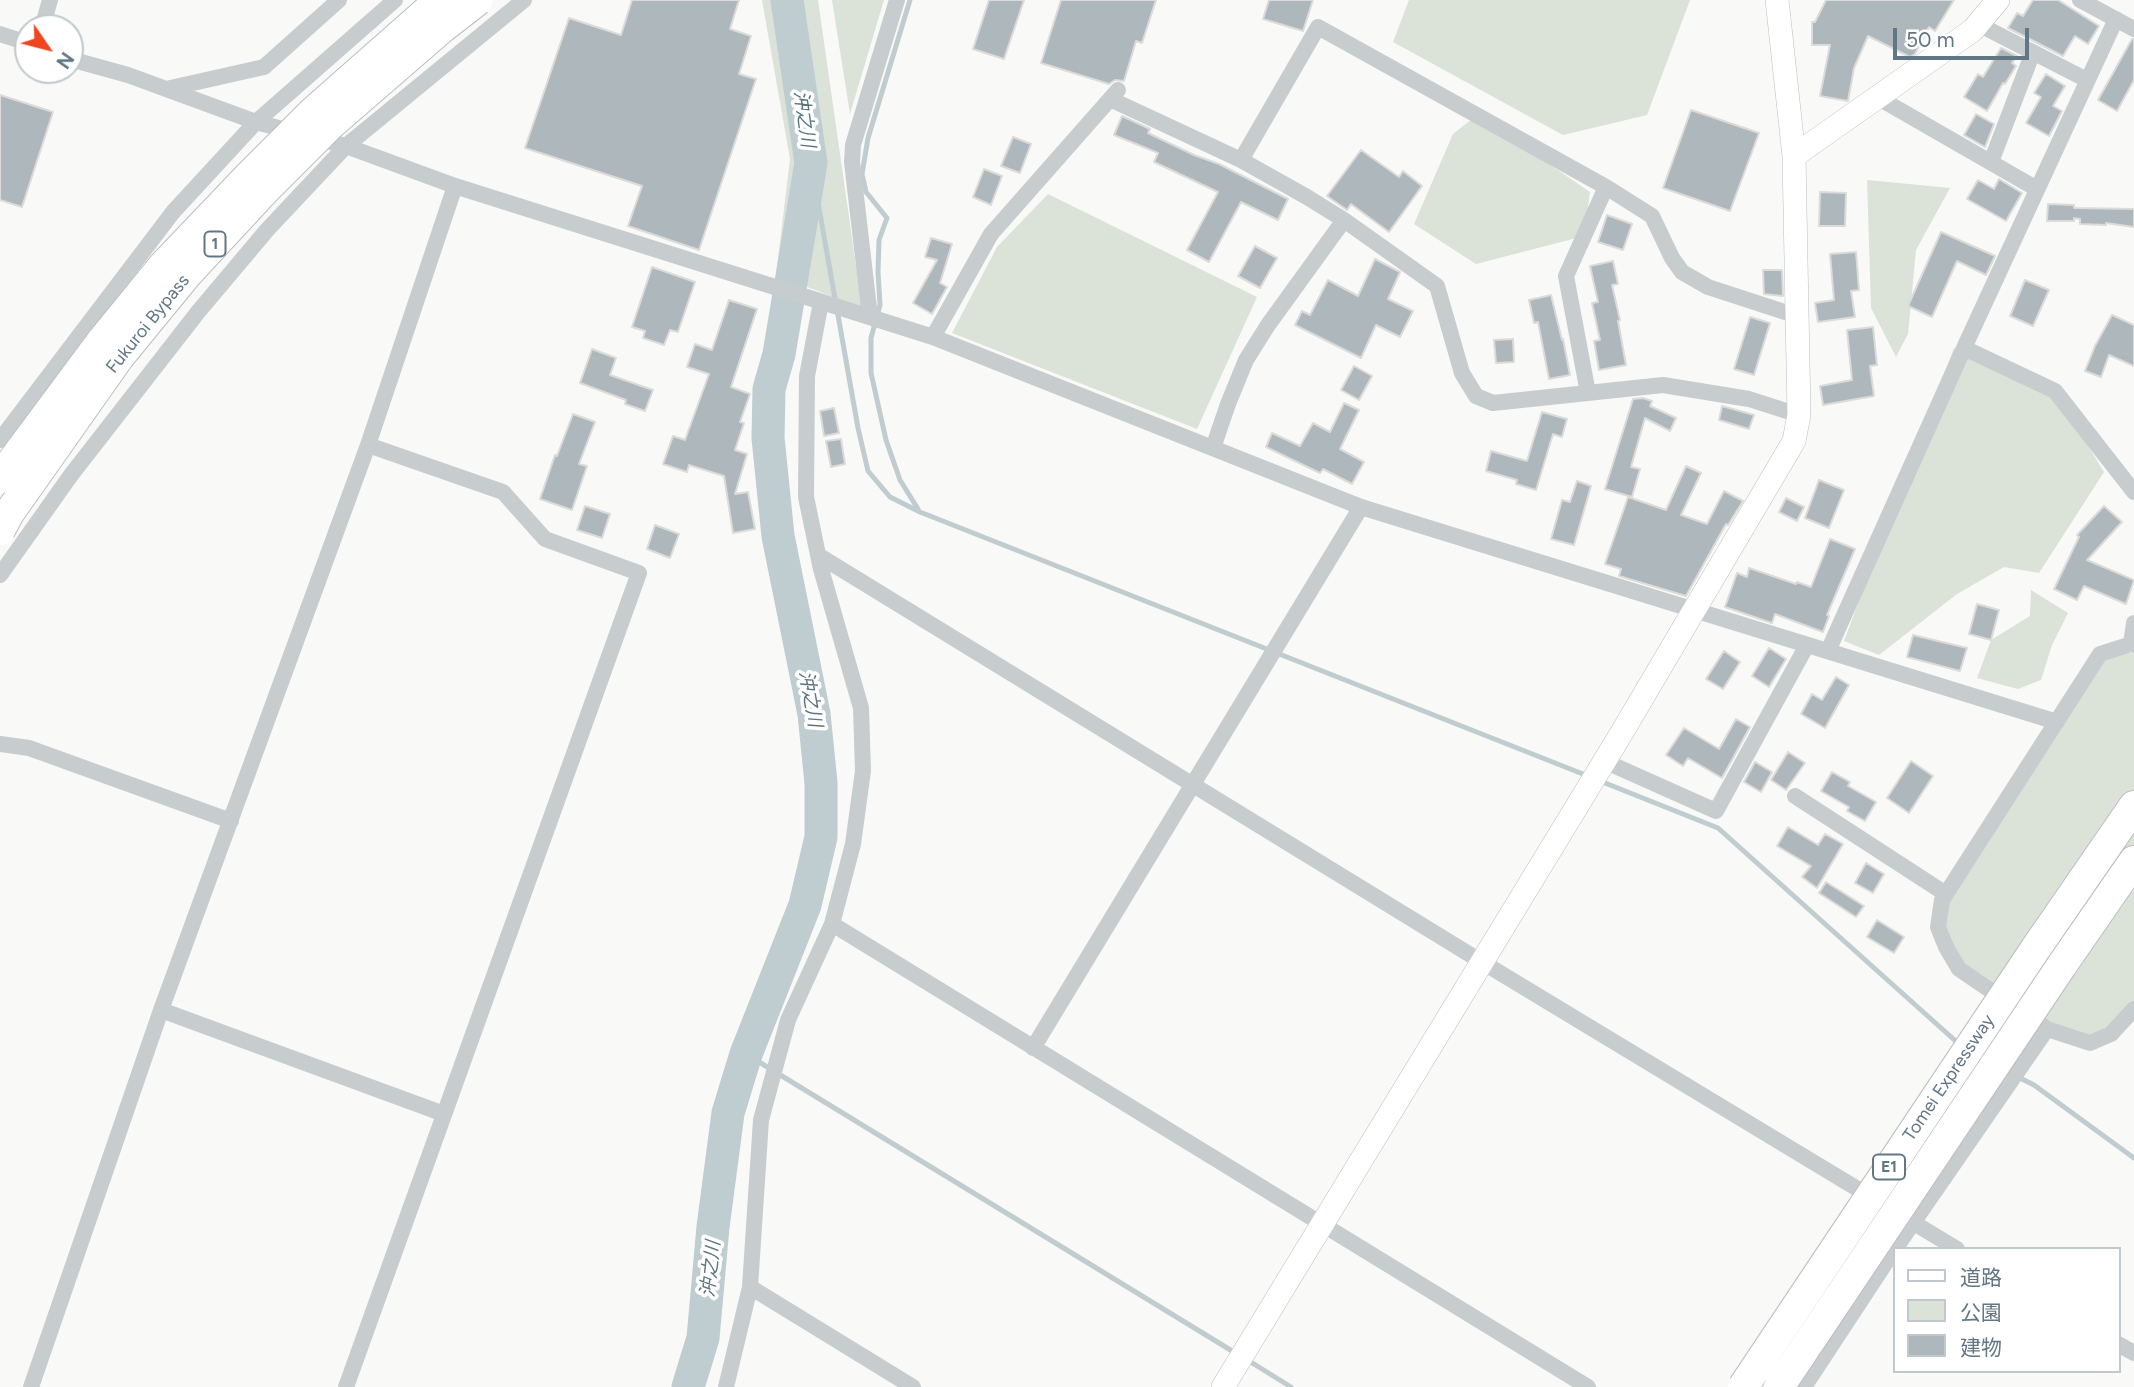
<!DOCTYPE html>
<html>
<head>
<meta charset="utf-8">
<style>
  body { margin:0 }
  #map { position:relative; width:2134px; height:1387px; overflow:hidden; background:#f9f9f7; font-family:Figtree,"Noto Sans JP",sans-serif }
  canvas { display:block }
  .legend { position:absolute; left:1893px; top:1247px; width:228px; height:126px; box-sizing:border-box; background:#fff; border:2px solid #c0c9ce; margin:0; padding:9px 12px; list-style:none; font-size:21px; color:#627784 }
  .legend li { display:flex; align-items:center; gap:14px; height:35px }
  .legend b { width:35px; border:2px solid #c0c9ce }
  .north { position:absolute; left:14px; top:14px; width:70px; height:70px; box-sizing:border-box; background:#fff; border:2px solid #c0c9ce; border-radius:50%; rotate:125deg; font-size:19px; font-weight:700; line-height:28px; text-align:center; color:#627784 }
  .north::after { content:''; display:block; margin:auto; width:24px; height:32px; background:#f04620; clip-path:polygon(50% 0,100% 100%,50% 72%,0 100%) }
  .scale { position:absolute; left:1893px; top:28px; width:136px; height:32px; box-sizing:border-box; border:4px solid #627784; border-top:0; padding-left:9px; font-size:21px; line-height:24px; white-space:nowrap; color:#627784; -webkit-text-stroke:5px #fff; paint-order:stroke }
</style>
</head>
<body>
<div id="map">
<canvas width="2134" height="1387"></canvas>
<ul class="legend">
<li><b style="height:9px;background:#fff"></b>道路</li>
<li><b style="height:19px;background:#dbe2d7"></b>公園</li>
<li><b style="height:19px;background:#adb7bc"></b>建物</li>
</ul>
<div class="north">N</div>
<div class="scale">50 m</div>
</div>
<script>
const ctx = document.querySelector('canvas').getContext('2d');
ctx.lineJoin = 'round';
function fill(path, color) { ctx.fillStyle = color; ctx.fill(path, 'evenodd'); }
const poly = rows => new Path2D(rows.map(r => 'M' + r).join(''));
function trace(path, color, width, dash) { ctx.strokeStyle = color; ctx.lineWidth = width; ctx.lineCap = dash ? 'butt' : 'round'; ctx.setLineDash(dash || []); ctx.stroke(path); }
function label(font, color, halo, rows, align = 'center') {
  ctx.font = font + ' Figtree,"Noto Sans JP",sans-serif'; ctx.lineWidth = 7; ctx.setLineDash([]); ctx.textBaseline = 'middle'; ctx.strokeStyle = halo; ctx.fillStyle = color; for (const [text, x, y, turn = 0] of rows) {
    ctx.save(); ctx.translate(x, y); ctx.rotate((+turn || 0) * Math.PI / 180); ctx.textAlign = isNaN(turn) ? turn : align; if (halo) ctx.strokeText(text, 0, 0); ctx.fillText(text, 0, 0); ctx.restore();
  }
}
fill(poly([
  [762,0,818,0,862,308,776,275,790,159],
  [832,0,884,0,850,114],
  [1409,0,1690,0,1647,115,1563,135,1393,42],
  [1477,115,1590,192,1584,236,1476,264,1414,224,1453,134],
  [1867,180,1950,188,1916,250,1908,334,1896,357,1871,308],
  [1048,194,1257,297,1197,429,952,333,997,247],
  [1954,348,2055,391,2104,472,2039,573,2004,567,1957,594,1879,655,1844,641],
  [2031,590,2068,613,2052,645,2041,680,2018,689,1977,678,1991,640,2030,616],
  [2134,653,2134,1007,2111,1034,2078,1039,2047,1029,1959,969,1938,927,1942,900,2100,654]
]), '#dbe2d7');
trace(poly([
  [910,0,868,138,862,174,866,192,887,218,879,240,878,272,880,305,871,338,871,373,886,440,900,480,918,509],
  [811,163,858,428,868,471,890,497,920,512,1588,776],
  [1600,781,1718,828,1960,1045],
  [746,1054,1237,1354],
  [2018,1077,2034,1085,2134,1158],
  [1246,1359,1291,1387]
]), '#bfccd0', 5);
trace(poly([
  [688,1387,703,1338,713,1227,728,1113,746,1054,805,905,821,837,821,783,814,714,778,536,768,438,769,389,779,354,811,163,787,0]
]), '#bfccd0', 33);
const building = poly([
  [632,0,739,0,730,29,751,36,739,74,756,79,699,250,628,226,642,186,525,148,569,18,621,35,632,0],
  [989,0,1024,0,1004,59,973,49,989,0],
  [1061,0,1156,0,1142,43,1136,41,1124,81,1115,80,1109,84,1041,63,1061,0],
  [1269,0,1313,0,1303,31,1263,19,1269,0],
  [1826,0,1954,0,1935,31,1929,27,1915,54,1910,57,1868,36,1854,68,1848,101,1820,96,1830,45,1812,45,1812,22,1815,22,1826,0],
  [2033,0,2058,0,2099,26,2088,44,2075,36,2063,56,2008,28,2017,13,2023,16,2033,0],
  [2132,39,2134,39,2134,80,2117,111,2098,100,2132,39],
  [2001,48,2017,56,2012,63,2016,66,2005,84,2003,83,1987,111,1964,97,1978,74,1983,77,2001,48],
  [2046,74,2065,86,2053,106,2062,111,2049,136,2026,123,2041,97,2034,93,2046,74],
  [0,95,53,112,22,207,0,200,0,95],
  [1691,110,1759,133,1730,211,1663,188,1691,110],
  [1976,114,1994,124,1985,147,1964,135,1976,114],
  [1122,116,1150,129,1148,133,1194,155,1219,164,1288,199,1278,220,1241,202,1209,262,1187,250,1218,192,1154,162,1158,153,1114,135,1122,116],
  [1013,137,1031,144,1020,173,1001,166,1013,137],
  [1361,150,1399,177,1403,171,1422,186,1389,232,1351,204,1347,210,1327,196,1361,150],
  [984,169,1002,176,991,205,973,197,984,169],
  [1999,179,2022,193,2006,221,1967,199,1978,180,1994,189,1999,179],
  [1820,192,1846,193,1845,226,1819,226,1820,192],
  [2048,204,2074,205,2074,208,2134,209,2134,227,2106,223,2106,225,2080,224,2080,219,2074,218,2074,221,2047,221,2048,204],
  [1607,215,1632,224,1623,250,1598,242,1607,215],
  [1941,232,1995,256,1986,275,1957,261,1932,317,1908,306,1941,232],
  [931,238,952,244,940,283,947,287,932,314,913,303,937,260,925,257,931,238],
  [1255,246,1277,258,1260,288,1238,276,1255,246],
  [1856,252,1859,290,1851,291,1855,317,1818,322,1815,303,1834,300,1830,254,1856,252],
  [1375,259,1400,272,1388,299,1413,311,1400,337,1376,325,1361,358,1295,325,1302,311,1310,315,1328,280,1358,296,1375,259],
  [1613,261,1618,284,1612,285,1620,320,1618,321,1626,365,1599,370,1594,341,1600,340,1592,303,1598,302,1590,266,1613,261],
  [652,267,695,282,678,332,670,330,664,345,643,338,645,331,632,327,652,267],
  [1763,270,1782,270,1783,296,1764,294,1763,270],
  [2025,280,2049,290,2033,326,2010,316,2025,280],
  [1551,295,1562,340,1563,339,1570,375,1549,379,1538,322,1534,323,1529,300,1551,295],
  [729,300,757,309,731,387,750,394,740,422,744,423,735,450,747,454,735,494,748,492,755,529,733,533,724,476,689,465,687,472,663,464,673,436,685,440,709,374,687,367,695,344,712,350,729,300],
  [2112,315,2134,325,2134,366,2109,355,2101,377,2085,371,2095,346,2112,315],
  [1750,317,1770,323,1754,375,1734,369,1750,317],
  [1873,327,1877,365,1870,366,1874,396,1823,405,1820,386,1852,380,1847,330,1873,327],
  [1513,339,1514,362,1496,363,1494,340,1513,339],
  [592,349,616,358,610,375,653,390,645,411,625,404,626,400,580,383,592,349],
  [1354,366,1372,376,1359,400,1341,390,1354,366],
  [1643,398,1652,401,1650,406,1676,418,1670,431,1645,418,1631,467,1640,469,1632,497,1605,489,1633,399,1643,398],
  [1344,403,1359,410,1340,449,1364,462,1352,484,1323,469,1320,473,1266,447,1272,433,1300,446,1313,423,1330,432,1344,403],
  [1722,406,1754,415,1749,429,1719,420,1722,406],
  [834,408,839,433,824,436,820,411,834,408],
  [1542,412,1567,419,1562,437,1553,434,1536,490,1516,484,1517,480,1486,471,1491,451,1527,461,1542,412],
  [573,414,595,422,579,464,587,466,572,510,540,499,555,455,557,456,573,414],
  [841,439,845,464,831,467,826,441,841,439],
  [1686,466,1701,473,1681,515,1707,524,1724,491,1743,501,1728,525,1726,524,1686,596,1619,576,1621,569,1605,564,1628,497,1666,510,1686,466],
  [1819,480,1844,490,1829,528,1805,518,1819,480],
  [1577,481,1591,486,1574,545,1551,539,1562,500,1570,502,1577,481],
  [1786,498,1804,507,1797,521,1779,512,1786,498],
  [585,506,610,514,602,538,577,530,585,506],
  [2104,506,2122,522,2087,560,2134,580,2126,604,2084,586,2077,600,2054,589,2079,537,2077,535,2104,506],
  [655,525,679,534,670,558,647,549,655,525],
  [1830,539,1855,549,1827,615,1829,616,1823,632,1775,614,1772,623,1725,607,1737,573,1747,577,1749,568,1796,584,1797,582,1811,587,1830,539],
  [1977,604,1999,610,1991,640,1969,634,1977,604],
  [1913,635,1967,648,1960,671,1907,657,1913,635],
  [1769,648,1786,659,1769,687,1752,676,1769,648],
  [1724,651,1740,662,1723,689,1706,679,1724,651],
  [1836,677,1849,685,1825,728,1801,714,1812,694,1822,700,1836,677],
  [1736,719,1750,727,1722,778,1688,758,1683,766,1666,755,1684,728,1719,749,1736,719],
  [1788,752,1805,763,1786,790,1771,780,1788,752],
  [1911,761,1933,776,1909,813,1887,798,1911,761],
  [1755,762,1772,772,1761,792,1744,782,1755,762],
  [1832,772,1850,782,1848,786,1876,802,1865,821,1847,811,1849,807,1821,791,1832,772],
  [1788,827,1818,845,1825,834,1843,844,1817,888,1802,877,1811,866,1777,846,1788,827],
  [1866,863,1884,874,1873,893,1855,883,1866,863],
  [1826,882,1864,906,1856,917,1819,893,1826,882],
  [1877,920,1904,937,1894,953,1867,937,1877,920]
]);
fill(building, '#adb7bc');
trace(building, '#dbdbd9', 2);
const secondary = poly([
  [1794,156,1973,30,1998,0],
  [1223,1387,1621,734,1794,441,1799,415,1794,156,1777,0]
]);
const highway = poly([
  [2036,948,2134,806],
  [2062,965,2134,861]
]);
trace(secondary, '#b9bfc3', 24);
trace(highway, '#bbbfc2', 32);
trace(poly([
  [2080,0,2134,29],
  [1978,24,2087,80],
  [42,28,50,0],
  [0,34,28,43],
  [70,59,128,75,256,122,346,146,455,186,933,337,1361,507,2057,722],
  [166,89,264,67,339,0],
  [1877,97,2037,189],
  [1110,99,1241,160,1307,197,1344,220,1437,286,1462,373,1476,396,1493,403,1663,385,1749,399,1799,415],
  [1241,160,1318,27,1606,187,1652,216,1672,258,1682,272,1708,287,1797,316],
  [1991,162,2033,52],
  [870,317,852,162,853,145,897,0],
  [933,337,991,234,1118,90],
  [1964,348,2055,391,2134,492],
  [1588,393,1566,276,1606,187],
  [0,440,173,212,256,122,395,0],
  [1213,448,1228,404,1246,360,1268,325,1344,220],
  [818,555,1482,962,1957,1249],
  [0,575,71,475,198,312,267,230,346,146,524,0],
  [2131,644,2134,623],
  [1828,651,1964,348,2116,19],
  [0,744,29,748,231,821],
  [1604,761,1716,811,1807,645],
  [1795,796,1946,894],
  [832,924,1588,1387],
  [2006,1001,1959,969,1946,947,1938,927,1942,900,2100,654,2131,644,2134,645],
  [161,1010,444,1114],
  [2025,1013,2047,1029,2090,1043,2111,1034,2134,1009],
  [1033,1048,1361,507],
  [1895,1249,2047,1029],
  [750,1287,913,1387],
  [2118,1344,2134,1353],
  [31,1387,161,1010,368,445,455,186],
  [346,1387,639,573,545,539,503,492,368,445],
  [726,1387,750,1287,761,1120,788,1020,832,924,853,844,863,771,861,708,821,569,806,497,807,376,821,302],
  [1804,1387,1894,1250]
]), '#c7cccf', 16);
trace(secondary, '#fff', 23);
trace(highway, '#fff', 30);
const highwayBridge = poly([
  [0,478,101,342,163,266,246,179,313,112,440,0],
  [0,530,9,513,119,357,187,274,263,192,330,125,442,28,478,0],
  [1743,1387,2036,948],
  [1779,1387,2062,965]
]);
trace(highwayBridge, '#bbbfc2', 32, []);
trace(highwayBridge, '#fff', 30);
for (const [x, y, w] of [
  [215,244,21],
  [1889,1167,32]
]) { const box = new Path2D(); box.roundRect(x - w / 2, y - 12.5, w, 25, 5); ctx.fillStyle = '#fff'; ctx.fill(box); trace(box, '#627784', 2); }
label('bold 16px', '#627784', null, [
  ["1",215,244],
  ["E1",1889,1167]
]);
label('18px', '#627784', '#fff', [
  ["Fukuroi Bypass",148,324,-51],
  ["Tomei Expressway",1949,1078,-56]
]);
label('italic 19px', '#5d767e', '#fff', [
  ["沖之川",804,119,82],
  ["沖之川",810,699,80],
  ["沖之川",711,1269,-84]
]);
</script>
</body>
</html>
